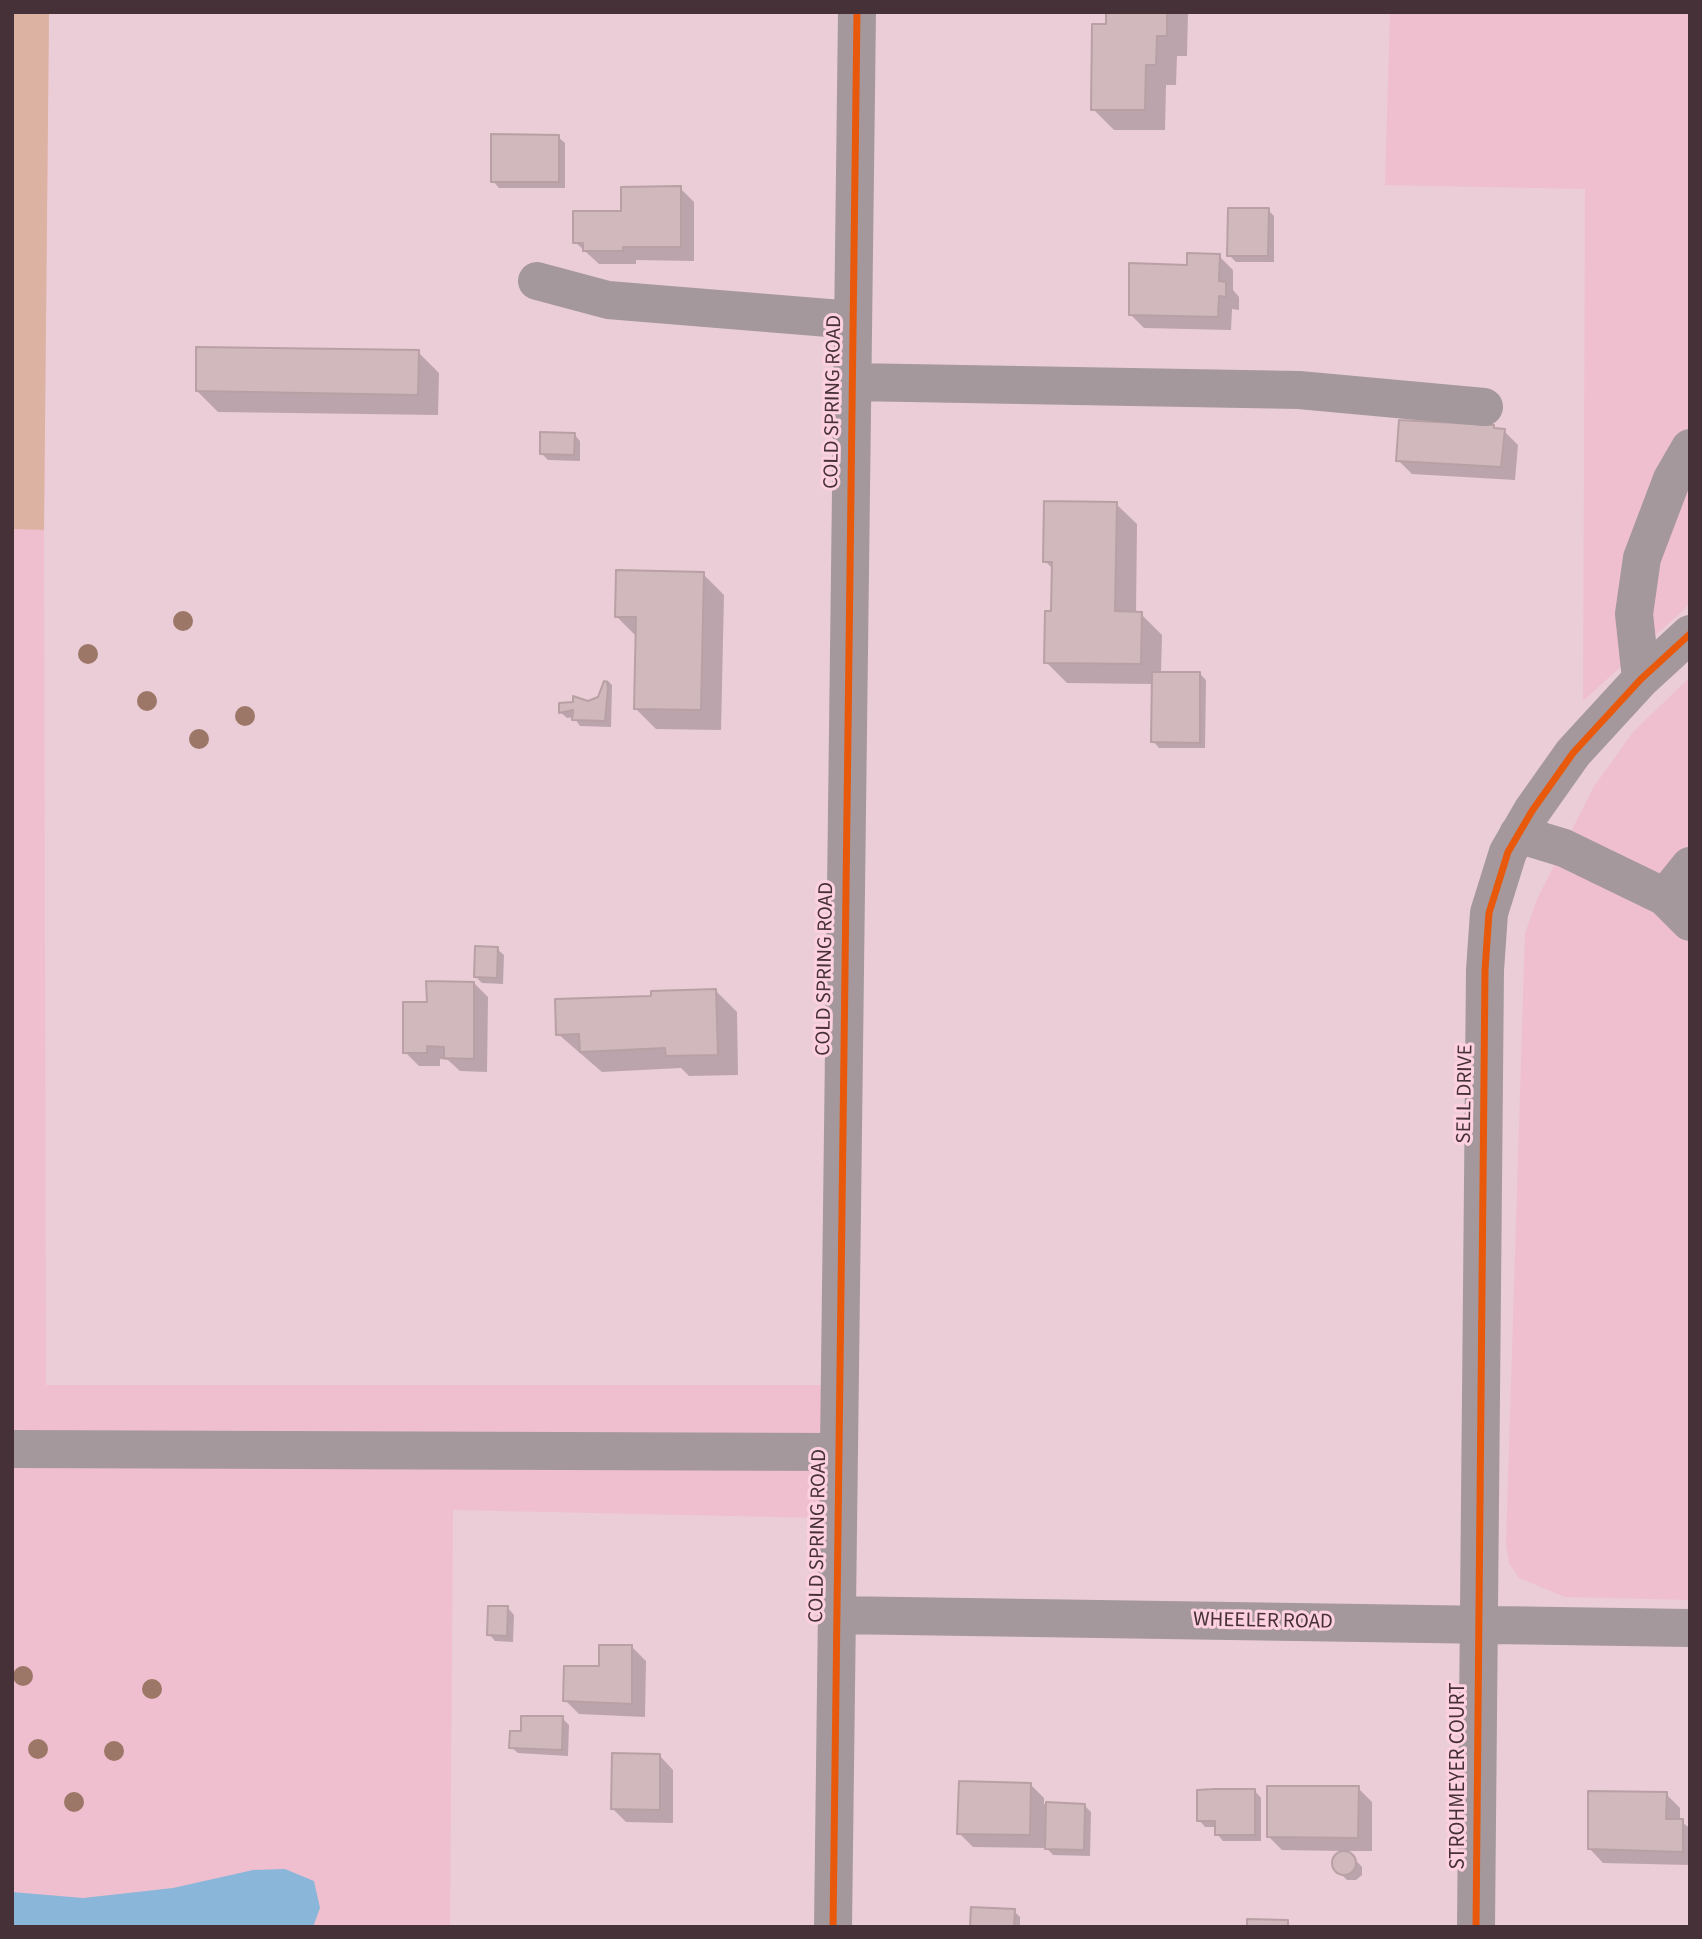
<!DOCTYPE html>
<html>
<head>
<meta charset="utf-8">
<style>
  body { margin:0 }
  #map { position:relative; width:1702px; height:1939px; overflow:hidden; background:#ebcdd7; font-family:"Source Sans 3",sans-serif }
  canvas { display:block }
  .frame { position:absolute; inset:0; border:14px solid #473139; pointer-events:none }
</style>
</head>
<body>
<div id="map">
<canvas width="1702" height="1939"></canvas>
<div class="frame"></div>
</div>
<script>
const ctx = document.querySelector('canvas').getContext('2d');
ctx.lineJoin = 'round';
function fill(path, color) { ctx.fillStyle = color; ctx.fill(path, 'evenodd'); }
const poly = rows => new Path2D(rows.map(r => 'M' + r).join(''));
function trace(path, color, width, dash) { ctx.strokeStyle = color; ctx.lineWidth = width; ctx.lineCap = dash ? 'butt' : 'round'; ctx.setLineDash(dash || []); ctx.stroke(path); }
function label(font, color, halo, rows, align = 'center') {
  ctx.font = font + ' "Source Sans 3",sans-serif'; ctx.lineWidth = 6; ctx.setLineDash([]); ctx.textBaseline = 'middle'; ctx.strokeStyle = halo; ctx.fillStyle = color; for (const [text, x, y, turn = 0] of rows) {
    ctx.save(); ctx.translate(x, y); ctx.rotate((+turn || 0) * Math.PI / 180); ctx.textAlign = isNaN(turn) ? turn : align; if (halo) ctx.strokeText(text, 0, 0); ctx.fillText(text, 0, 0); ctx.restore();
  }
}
fill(poly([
  [12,12,49,12,44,530,46,1385,822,1385,823,1518,453,1510,450,1927,12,1927],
  [1390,12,1690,12,1690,604,1583,701,1585,189,1385,185],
  [1690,677,1690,1600,1565,1597,1519,1578,1509,1563,1506,1543,1525,933,1538,897,1593,788,1633,732]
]), '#efbfd0');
fill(poly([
  [12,12,49,12,44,530,12,529]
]), '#dcb2a2');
fill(poly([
  [285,1869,314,1881,320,1908,313,1927,12,1927,12,1892,83,1898,173,1888,253,1870]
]), '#8ab7d9');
fill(poly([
  [1108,12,1188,12,1187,56,1177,56,1176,85,1166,85,1165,130,1114,130,1093,109],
  [558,137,565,143,565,188,499,188,493,181],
  [680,188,694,202,694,261,636,260,636,264,599,264,575,242,623,213],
  [1268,210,1274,216,1274,262,1236,262,1229,255],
  [1219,256,1233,270,1233,290,1239,297,1239,310,1232,309,1231,330,1144,328,1130,314,1188,267],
  [418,352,439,373,438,415,218,412,197,391],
  [1496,430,1504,431,1518,445,1515,480,1412,474,1398,460],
  [574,434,580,441,580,461,548,460,542,454],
  [1116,504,1137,524,1136,614,1141,614,1162,635,1161,673,1200,674,1206,680,1205,748,1159,748,1153,741,1153,684,1067,683,1046,662,1053,613,1054,570,1045,561],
  [703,574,724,595,721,730,656,729,635,708,637,637,616,616],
  [607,680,612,685,611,727,580,726,574,717,567,718,560,712,596,700,604,692],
  [497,949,504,955,503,984,482,983,475,976],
  [474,983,488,997,487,1072,460,1071,448,1060,440,1059,440,1066,419,1066,405,1052,428,1004],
  [716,991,737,1012,738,1075,689,1076,681,1068,602,1072,558,1034,653,998],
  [508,1608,514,1615,513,1642,495,1641,489,1634],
  [632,1647,646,1661,645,1717,579,1714,565,1700,600,1668],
  [562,1718,569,1725,568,1756,518,1753,511,1747,523,1733],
  [660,1756,673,1770,673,1823,626,1822,612,1808],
  [1030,1784,1044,1798,1044,1804,1084,1805,1091,1812,1090,1856,1053,1855,1044,1845,1044,1848,973,1847,959,1833],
  [1358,1788,1372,1802,1372,1851,1347,1851,1362,1867,1362,1875,1356,1880,1347,1880,1334,1867,1334,1858,1342,1851,1282,1850,1268,1836],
  [1255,1791,1261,1798,1261,1841,1223,1841,1217,1834,1217,1827,1205,1827,1199,1820],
  [1666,1794,1680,1808,1680,1821,1690,1828,1690,1865,1603,1863,1590,1849],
  [1014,1911,1020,1917,1020,1927,972,1927]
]), '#0003');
const building = poly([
  [1106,12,1167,12,1167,36,1157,36,1156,65,1146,65,1145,110,1091,110,1092,24,1106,24,1106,12],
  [491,134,559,135,559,182,491,182,491,134],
  [681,186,681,247,623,247,623,251,583,251,583,243,573,243,573,211,621,211,621,187,681,186],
  [1228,208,1269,208,1268,256,1227,256,1228,208],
  [1187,253,1220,254,1219,281,1226,282,1226,297,1219,296,1218,317,1129,315,1129,263,1187,265,1187,253],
  [196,347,419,350,418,395,196,391,196,347],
  [1399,420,1494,425,1494,428,1505,429,1501,467,1396,461,1399,420],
  [540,432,575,433,574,455,540,454,540,432],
  [1044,501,1117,502,1115,611,1142,612,1141,664,1044,663,1045,611,1051,611,1052,562,1043,562,1044,501],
  [616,570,704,572,701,710,634,709,636,617,615,617,616,570],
  [1152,672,1200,672,1200,743,1151,742,1152,672],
  [604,681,607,682,608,688,605,721,572,720,573,710,559,713,559,703,573,702,573,696,588,701,598,697,604,681],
  [475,946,498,947,497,978,474,977,475,946],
  [426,981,474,982,474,1059,444,1058,444,1047,427,1046,427,1053,403,1053,403,1002,427,1002,426,981],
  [716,989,718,1055,666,1056,665,1048,580,1052,579,1034,556,1035,555,999,651,996,651,991,716,989],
  [488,1606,508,1606,507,1636,487,1635,488,1606],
  [599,1645,632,1645,632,1704,563,1701,564,1666,599,1666,599,1645],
  [521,1716,563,1716,562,1750,509,1748,510,1731,521,1731,521,1716],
  [612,1753,660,1754,660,1810,611,1809,612,1753],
  [959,1781,1031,1783,1030,1835,957,1834,959,1781],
  [1267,1786,1359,1786,1358,1838,1267,1837,1267,1786],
  [1215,1789,1255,1789,1255,1835,1215,1835,1215,1821,1197,1821,1197,1790,1215,1789],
  [1588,1791,1667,1792,1666,1819,1683,1819,1683,1852,1588,1849,1588,1791],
  [1046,1802,1085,1804,1084,1850,1045,1849,1046,1802],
  '1332 1863a12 12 0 1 1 24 0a12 12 0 1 1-24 0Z',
  [971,1907,1015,1909,1014,1927,970,1927,971,1907],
  [1247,1919,1288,1920,1288,1927,1247,1927,1247,1919]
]);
fill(building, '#d1b8bd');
trace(building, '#b8a0a5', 2);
trace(poly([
  [537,281,608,300,853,320],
  [852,382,1299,390,1484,407],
  [1641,679,1634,614,1642,558,1672,479,1690,448],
  [1518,834,1564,848,1665,897,1690,922],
  [1665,897,1690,866],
  [12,1449,837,1452],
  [836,1615,1690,1628],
  [833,1927,857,12],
  [1476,1927,1485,970,1489,913,1508,852,1532,811,1573,753,1641,679,1690,634]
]), '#a4989c', 38);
trace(poly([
  [833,1927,857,12],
  [1476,1927,1485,970,1489,913,1508,852,1532,811,1573,753,1641,679,1690,634]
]), '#e8590c', 7);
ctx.fillStyle = '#9c7767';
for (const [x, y] of [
  [183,621],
  [88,654],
  [147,701],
  [245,716],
  [199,739],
  [23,1676],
  [152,1689],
  [38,1749],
  [114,1751],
  [74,1802]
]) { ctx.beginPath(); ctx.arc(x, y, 10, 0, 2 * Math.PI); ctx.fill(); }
label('21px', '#473139', '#fed1e0', [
  ["COLD SPRING ROAD",834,402,-89],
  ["COLD SPRING ROAD",826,969,-89],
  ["SELL DRIVE",1466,1094,-89],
  ["COLD SPRING ROAD",819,1536,-89],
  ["WHEELER ROAD",1263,1622,1],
  ["STROHMEYER COURT",1459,1776,-90]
]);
</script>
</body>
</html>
